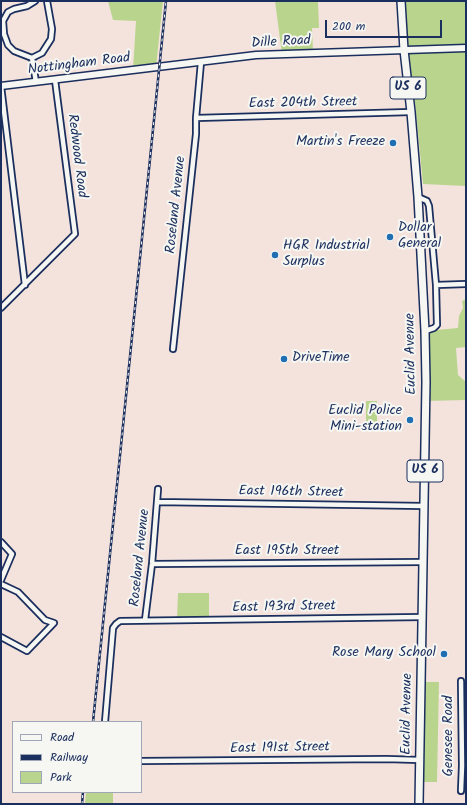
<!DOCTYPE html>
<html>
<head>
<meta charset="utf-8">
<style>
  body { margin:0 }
  #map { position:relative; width:467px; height:805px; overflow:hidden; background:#f4e3dd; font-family:Kalam,sans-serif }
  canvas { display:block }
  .frame { position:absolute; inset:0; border:2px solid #1b2f5e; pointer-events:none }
  .legend { position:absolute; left:12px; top:721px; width:130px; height:72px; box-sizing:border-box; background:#f6f6f2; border:1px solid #9ea6b7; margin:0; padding:5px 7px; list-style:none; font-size:12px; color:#1b2f5e }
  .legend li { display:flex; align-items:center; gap:8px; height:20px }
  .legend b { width:20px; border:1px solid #9ea6b7 }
  .scale { position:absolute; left:325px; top:20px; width:117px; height:18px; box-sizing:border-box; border:2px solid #1b2f5e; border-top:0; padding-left:5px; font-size:12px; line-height:14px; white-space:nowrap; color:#1b2f5e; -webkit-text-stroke:3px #f6f6f2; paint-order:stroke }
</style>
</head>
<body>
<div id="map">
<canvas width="467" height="805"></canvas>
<div class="frame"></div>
<ul class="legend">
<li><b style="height:5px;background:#f6f6f2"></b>Road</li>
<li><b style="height:5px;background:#1b2f5e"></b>Railway</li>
<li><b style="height:11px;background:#b9d58d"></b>Park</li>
</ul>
<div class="scale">200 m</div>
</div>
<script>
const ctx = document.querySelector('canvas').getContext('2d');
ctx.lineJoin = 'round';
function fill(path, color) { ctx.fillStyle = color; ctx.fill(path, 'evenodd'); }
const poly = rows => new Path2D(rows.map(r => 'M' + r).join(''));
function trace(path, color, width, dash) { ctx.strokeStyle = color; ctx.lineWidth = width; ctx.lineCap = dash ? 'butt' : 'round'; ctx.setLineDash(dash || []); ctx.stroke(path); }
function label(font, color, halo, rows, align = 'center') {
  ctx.font = font + ' Kalam,sans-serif'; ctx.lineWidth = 4; ctx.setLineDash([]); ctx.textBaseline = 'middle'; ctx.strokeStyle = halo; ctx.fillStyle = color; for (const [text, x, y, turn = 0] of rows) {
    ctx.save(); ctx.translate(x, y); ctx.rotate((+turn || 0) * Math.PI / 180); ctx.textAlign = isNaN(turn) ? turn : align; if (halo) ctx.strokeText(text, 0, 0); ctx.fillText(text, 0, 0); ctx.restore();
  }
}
fill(poly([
  [108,1,163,1,156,67,133,70,136,21,113,20],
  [275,1,318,1,319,28,312,28,313,53,282,54],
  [401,1,466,1,466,186,423,184,415,102,410,101],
  [466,299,466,347,456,348,458,375,466,382,466,400,426,401,425,331,458,328,459,316,463,308,462,301],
  [366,401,377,401,377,428,366,428],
  [178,593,209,593,209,620,177,620],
  [422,682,439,682,437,782,420,782],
  [86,792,113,792,113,804,85,804]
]), '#b9d58d');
const street = poly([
  [32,58,14,51,8,45,4,34,3,21,8,12,14,9,27,6,35,1],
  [36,82,32,58,42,53,51,39,52,29,47,1],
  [1,86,25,285],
  [196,118,411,112],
  [418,197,427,201,429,206,436,285,437,325,434,328,425,331],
  [436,285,466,284],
  [1,308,75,234,55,80],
  [173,349,196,134,196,118,201,62],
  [157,502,424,506],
  [1,542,12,554,1,580],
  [152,564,423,562],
  [1,584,18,592,45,620,54,623,27,651,1,637],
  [145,620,152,564,158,489],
  [105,722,113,628,116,624,120,621,423,617],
  [141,761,386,759,420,760],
  [461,791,462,766,461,681]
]);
const secondary = poly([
  [1,86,256,55,466,48]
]);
const primary = poly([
  [401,1,404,50,411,112,418,197,425,331,426,382,419,804]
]);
trace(street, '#1b2f5e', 8);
trace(secondary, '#1b2f5e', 9);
trace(primary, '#1b2f5e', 10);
trace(street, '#f6f6f2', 4.5);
trace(secondary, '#f6f6f2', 6);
trace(primary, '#f6f6f2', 7);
const rail = poly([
  [93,722,166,1],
  [82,804,83,792]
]);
trace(rail, '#1b2f5e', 2.5);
trace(rail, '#f6f6f2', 1, [3]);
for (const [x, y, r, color] of [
  [393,143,4,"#1f6fb2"],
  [390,237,4,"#1f6fb2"],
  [275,255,4,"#1f6fb2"],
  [284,359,4,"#1f6fb2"],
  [410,420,4,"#1f6fb2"],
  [444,654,4,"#1f6fb2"]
]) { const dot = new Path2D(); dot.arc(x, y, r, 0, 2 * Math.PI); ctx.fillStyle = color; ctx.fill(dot); trace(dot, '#f6f6f2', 1.5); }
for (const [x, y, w] of [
  [408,88,36],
  [425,471,36]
]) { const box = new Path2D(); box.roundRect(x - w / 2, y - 11, w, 22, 3); ctx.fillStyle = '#f6f6f2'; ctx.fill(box); trace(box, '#1b2f5e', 1); }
label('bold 13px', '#1b2f5e', null, [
  ["US 6",408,88],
  ["US 6",425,471]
]);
label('14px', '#1b2f5e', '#f6f6f2', [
  ["Dille Road",281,43,-3],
  ["Nottingham Road",79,65,-7],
  ["East 204th Street",303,104,-1],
  ["Redwood Road",76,156,83],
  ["Roseland Avenue",177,205,-84],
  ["Euclid Avenue",412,354,-91],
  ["East 196th Street",291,493,1],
  ["East 195th Street",287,552],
  ["Roseland Avenue",141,558,-84],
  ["East 193rd Street",284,608,-1],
  ["Euclid Avenue",408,714,-89],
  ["Genesee Road",450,736,-90],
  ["East 191st Street",280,749,-1]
]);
label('14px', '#1b2f5e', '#f6f6f2', [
  ["Martin's Freeze",385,143],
  ["Dollar",398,229,"left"],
  ["General",398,245,"left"],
  ["HGR Industrial",283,247,"left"],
  ["Surplus",283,263,"left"],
  ["DriveTime",292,359,"left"],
  ["Euclid Police",402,412],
  ["Mini-station",402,428],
  ["Rose Mary School",436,654]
], 'right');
</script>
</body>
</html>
